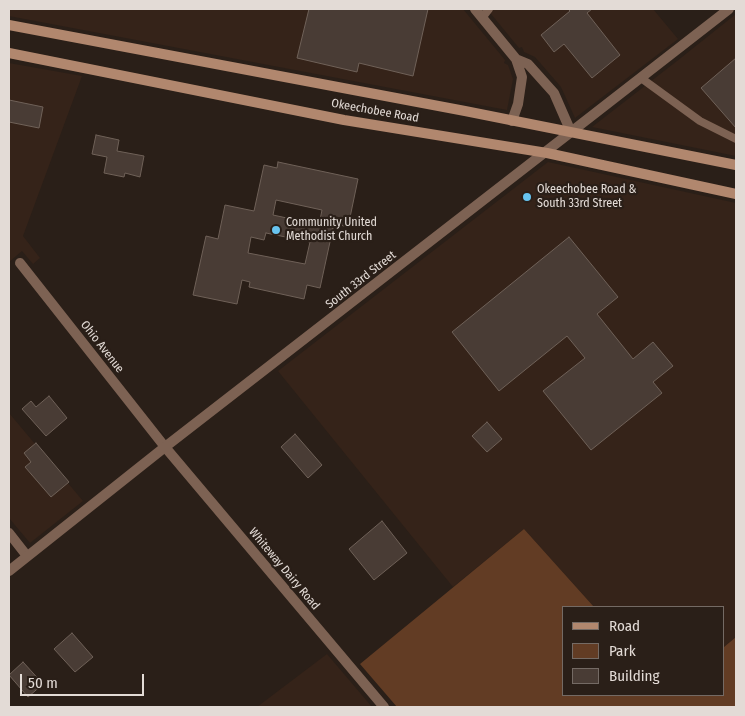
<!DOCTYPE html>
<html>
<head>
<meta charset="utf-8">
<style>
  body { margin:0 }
  #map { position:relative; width:745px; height:716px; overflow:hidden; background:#2a1f18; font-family:"Fira Sans Condensed",sans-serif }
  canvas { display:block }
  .frame { position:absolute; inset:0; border:10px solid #e3dbd6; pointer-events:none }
  .legend { position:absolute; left:562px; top:606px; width:162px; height:90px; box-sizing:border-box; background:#2a1f18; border:1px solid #746a64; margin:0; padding:6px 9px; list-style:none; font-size:15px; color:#e3dbd6 }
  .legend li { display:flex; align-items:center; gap:10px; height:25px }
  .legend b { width:25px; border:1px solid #746a64 }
  .scale { position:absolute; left:20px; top:674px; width:124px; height:22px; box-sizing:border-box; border:2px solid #e3dbd6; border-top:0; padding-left:6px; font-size:15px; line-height:18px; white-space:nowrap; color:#e3dbd6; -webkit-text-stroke:4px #2a1f18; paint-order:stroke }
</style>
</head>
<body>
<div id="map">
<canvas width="745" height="716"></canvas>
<div class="frame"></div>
<ul class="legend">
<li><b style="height:6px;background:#b1876e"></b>Road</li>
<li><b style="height:14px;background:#623c24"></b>Park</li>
<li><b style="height:14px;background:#493c35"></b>Building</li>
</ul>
<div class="scale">50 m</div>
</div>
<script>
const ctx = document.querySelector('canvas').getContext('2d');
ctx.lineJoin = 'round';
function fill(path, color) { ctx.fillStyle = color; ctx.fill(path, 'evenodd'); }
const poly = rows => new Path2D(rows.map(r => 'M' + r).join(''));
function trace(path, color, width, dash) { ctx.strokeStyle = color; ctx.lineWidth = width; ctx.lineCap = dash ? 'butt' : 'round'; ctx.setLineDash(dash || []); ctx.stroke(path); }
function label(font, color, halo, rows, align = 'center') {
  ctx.font = font + ' "Fira Sans Condensed",sans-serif'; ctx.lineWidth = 4.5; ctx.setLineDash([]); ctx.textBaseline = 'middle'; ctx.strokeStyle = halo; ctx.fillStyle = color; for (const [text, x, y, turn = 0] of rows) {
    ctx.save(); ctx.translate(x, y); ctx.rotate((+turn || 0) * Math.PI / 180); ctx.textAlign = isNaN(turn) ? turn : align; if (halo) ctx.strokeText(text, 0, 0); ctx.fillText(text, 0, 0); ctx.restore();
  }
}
fill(poly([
  [9,9,463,9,505,60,504,63,508,65,513,79,507,110,9,16],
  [487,9,653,9,678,39,575,118,561,87,535,57,524,52,522,47,519,48],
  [736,14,736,156,592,127,677,61],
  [9,63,82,76,23,236,40,258,33,264,22,251,9,262],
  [548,162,736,203,736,637,724,647,724,607,594,607,524,529,453,587,278,371],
  [9,413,83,501,30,543,9,518],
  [327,654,372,707,257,707]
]), '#352319');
fill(poly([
  [524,529,594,607,564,607,564,695,724,695,724,647,736,637,736,707,397,707,360,664]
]), '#623c24');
const building = poly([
  [309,9,428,9,413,76,359,63,357,72,297,58,309,9],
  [568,9,592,9,587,13,620,55,592,78,564,44,554,52,541,35,570,11,568,9],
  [736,58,736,128,701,88,736,58],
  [9,100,43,107,39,128,9,122,9,100],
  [96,135,119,140,117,151,144,156,140,177,125,173,124,177,104,173,107,157,92,154,96,135],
  [278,162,358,179,348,227,320,220,322,210,276,200,273,215,333,228,320,288,307,285,304,299,249,287,250,282,242,280,237,304,193,295,206,236,218,239,225,205,254,211,264,165,277,168,278,162],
  [266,233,310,242,305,264,248,253,251,237,264,240,266,233],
  [569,237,618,297,597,314,633,359,653,342,673,366,653,382,662,393,591,450,543,391,585,358,567,336,499,391,452,332,569,237],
  [49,396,67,418,46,436,22,409,31,401,36,407,49,396],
  [487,422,502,439,487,452,472,436,487,422],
  [295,434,322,465,308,478,281,447,295,434],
  [36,443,69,482,51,497,25,467,31,462,24,453,36,443],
  [382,521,407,553,374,580,349,549,382,521],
  [72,633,93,657,75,672,54,649,72,633],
  [23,662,43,684,28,697,9,675,23,662]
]);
fill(building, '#493c35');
trace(building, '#6f6158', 1);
trace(poly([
  [482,18,489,9],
  [641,78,700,121,736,139]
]), '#7d6253', 8);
trace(poly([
  [475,9,516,59,522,77,518,104,512,121],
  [516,59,528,64,554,93,571,132,729,9],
  [20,263,165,447,384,707],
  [9,533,27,556]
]), '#7d6253', 10);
trace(poly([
  [9,571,165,447,571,132]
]), '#7d6253', 10);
trace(poly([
  [9,25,465,111,736,165],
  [9,53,344,120,547,153,736,194]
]), '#b1876e', 10);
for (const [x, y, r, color] of [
  [527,197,5,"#68c4f0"],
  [276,230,5,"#68c4f0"]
]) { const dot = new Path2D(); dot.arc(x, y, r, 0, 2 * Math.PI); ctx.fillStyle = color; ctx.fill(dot); trace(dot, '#2a1f18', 2); }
label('12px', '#e3dbd6', '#2a1f18', [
  ["Okeechobee Road",375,111,10],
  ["South 33rd Street",361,280,-38],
  ["Ohio Avenue",102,347,52],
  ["Whiteway Dairy Road",284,569,50]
]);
label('12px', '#e3dbd6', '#2a1f18', [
  ["Okeechobee Road &",537,190],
  ["South 33rd Street",537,204],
  ["Community United",286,223],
  ["Methodist Church",286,237]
], 'left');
</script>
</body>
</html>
